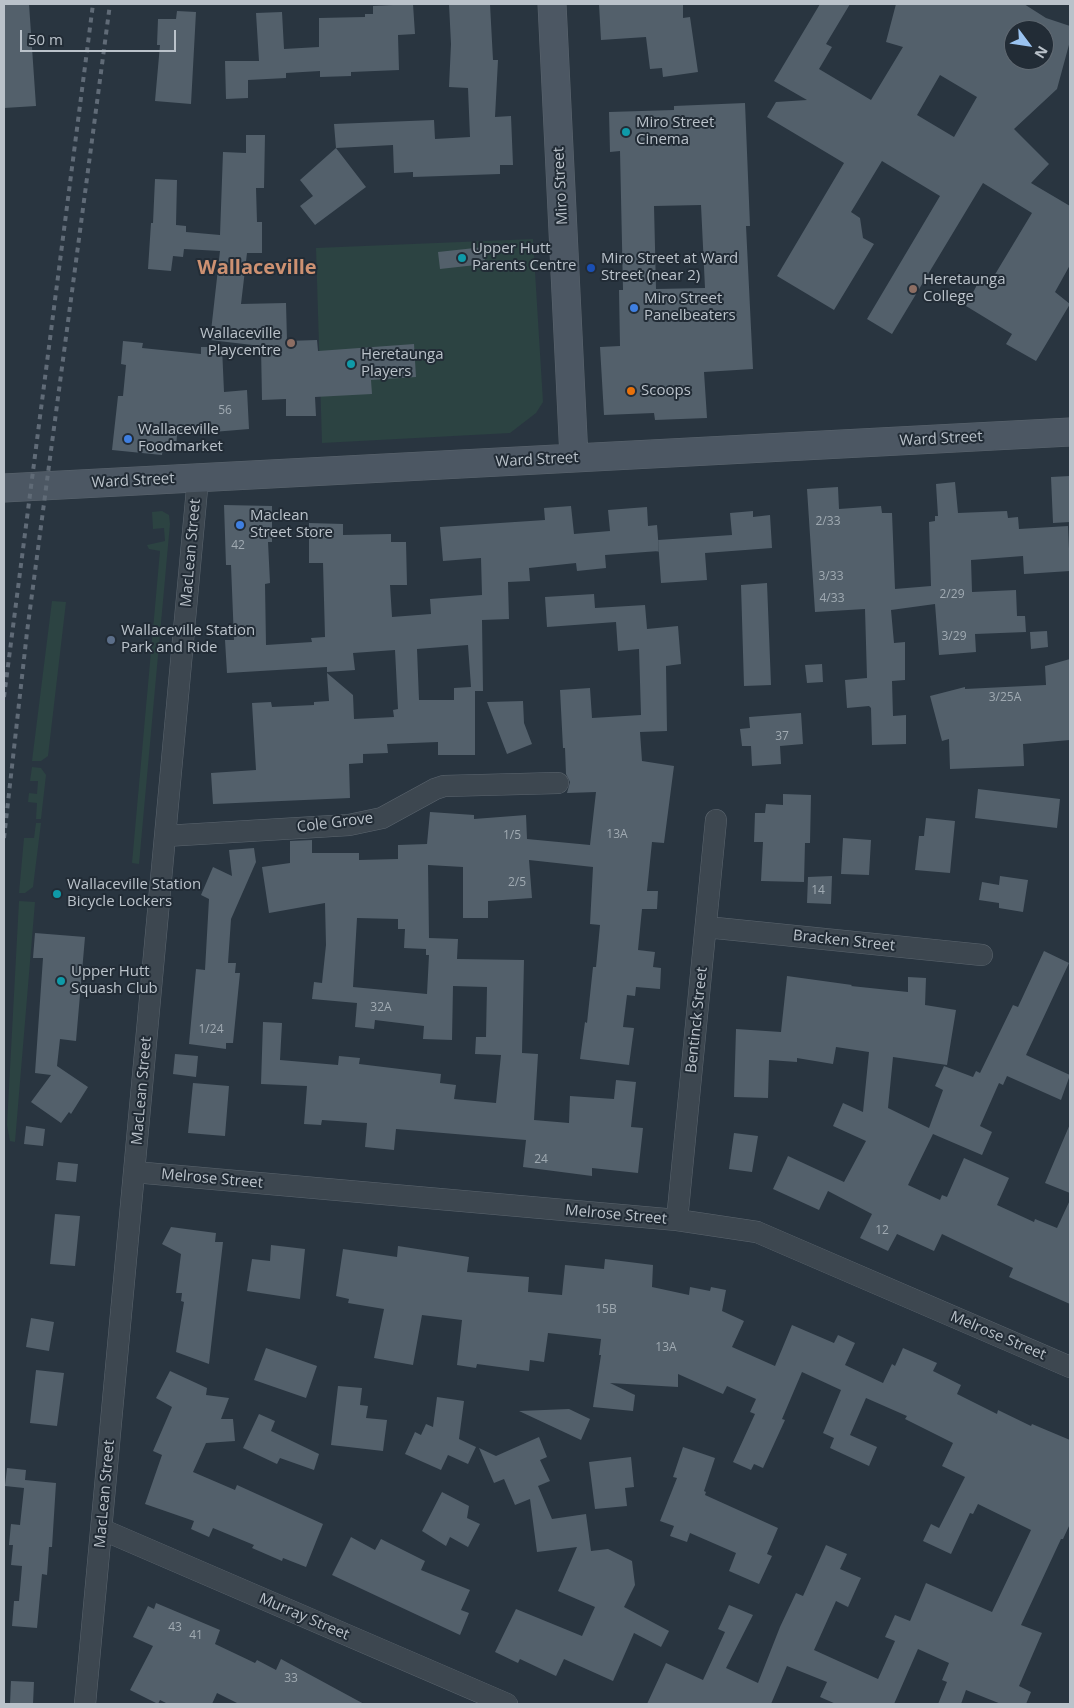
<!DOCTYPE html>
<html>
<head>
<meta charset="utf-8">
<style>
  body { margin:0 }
  #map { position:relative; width:1074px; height:1708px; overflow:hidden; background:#293540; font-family:"Open Sans",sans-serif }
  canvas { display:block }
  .frame { position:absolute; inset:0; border:5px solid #bac2ca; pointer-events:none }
  .north { position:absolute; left:1004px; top:20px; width:50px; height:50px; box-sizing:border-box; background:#222c36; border:1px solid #5f6871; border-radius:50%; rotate:121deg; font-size:14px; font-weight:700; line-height:20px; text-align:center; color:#bac2ca }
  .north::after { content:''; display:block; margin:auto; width:18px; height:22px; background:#9ac3f0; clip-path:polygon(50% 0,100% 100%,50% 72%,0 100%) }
  .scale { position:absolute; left:20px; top:30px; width:156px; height:22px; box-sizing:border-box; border:2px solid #bac2ca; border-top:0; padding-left:6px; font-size:15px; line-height:18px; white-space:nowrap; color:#bac2ca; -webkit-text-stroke:4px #222c36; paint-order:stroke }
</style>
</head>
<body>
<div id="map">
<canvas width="1074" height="1708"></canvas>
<div class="frame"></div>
<div class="north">N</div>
<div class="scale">50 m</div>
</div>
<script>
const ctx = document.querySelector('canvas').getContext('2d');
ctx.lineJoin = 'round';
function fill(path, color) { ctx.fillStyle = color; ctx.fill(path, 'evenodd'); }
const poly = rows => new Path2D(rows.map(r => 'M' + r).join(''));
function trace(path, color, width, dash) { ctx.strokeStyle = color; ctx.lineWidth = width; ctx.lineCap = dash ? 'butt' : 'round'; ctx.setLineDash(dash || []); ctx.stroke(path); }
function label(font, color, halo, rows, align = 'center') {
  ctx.font = font + ' "Open Sans",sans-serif'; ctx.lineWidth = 4; ctx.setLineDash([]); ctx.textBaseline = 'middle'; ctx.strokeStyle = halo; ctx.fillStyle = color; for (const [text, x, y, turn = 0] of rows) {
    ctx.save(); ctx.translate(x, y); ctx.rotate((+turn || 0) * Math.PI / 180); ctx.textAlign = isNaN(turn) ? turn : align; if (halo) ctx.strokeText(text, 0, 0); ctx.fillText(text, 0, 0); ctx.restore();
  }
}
fill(poly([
  [533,239,543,402,536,413,510,433,322,443,316,248],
  [162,511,169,515,170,524,139,864,132,863,160,551,149,549,147,545,165,541,164,528,153,529,152,512],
  [52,601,66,602,48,756,41,761,32,761],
  [32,767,41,768,46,775,41,819,36,819,37,803,28,802,29,793,37,794,38,781,30,781],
  [36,823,41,823,33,887,25,893,19,893,24,838,34,838],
  [19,901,35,902,15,1142,10,1141,7,1125]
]), '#2c4342');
fill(poly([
  [4,4,29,4,36,106,4,108],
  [413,4,415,34,398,35,399,70,351,72,351,76,320,77,320,71,286,73,286,78,248,80,248,98,226,99,225,61,259,61,256,13,282,12,284,49,319,47,319,18,365,17,365,14,373,14,373,6],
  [449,4,490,4,493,60,498,60,495,117,511,116,513,165,500,165,500,174,413,177,413,172,394,173,393,145,336,148,334,124,434,120,435,139,470,137,468,88,449,87,451,44],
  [599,4,683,4,683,18,690,17,698,72,663,77,662,68,650,69,646,37,601,40],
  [820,4,850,4,826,44,832,47,819,69,871,100,903,47,886,42,896,4,1024,4,1046,18,1070,26,1070,41,1057,89,1014,129,1049,164,1031,183,1070,206,1070,265,1055,292,1070,304,1036,361,1006,344,1012,334,966,306,979,281,988,286,1032,213,983,183,892,334,867,319,940,196,882,161,851,212,860,218,863,238,874,244,834,310,777,276,844,163,767,117,776,102,807,100,774,81],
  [1014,30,1044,30,1044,60,1014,60],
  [940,75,977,97,954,137,917,115],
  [177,11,196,12,191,104,155,101,160,45,157,45,158,19,176,19],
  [745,103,750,226,746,226,753,369,704,372,707,418,655,420,654,413,604,415,600,347,620,346,619,290,623,290,620,151,610,152,609,112,674,110,674,106],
  [701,205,705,288,656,289,654,206],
  [246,135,265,135,264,188,256,188,257,222,262,222,262,253,247,253,241,304,286,303,287,341,317,340,318,351,414,344,416,377,371,380,372,394,315,397,316,416,286,416,286,399,262,400,261,346,210,340,220,251,184,249,183,257,173,256,171,271,148,269,151,223,153,223,155,179,177,180,176,225,186,226,186,232,220,235,223,152,246,153],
  [336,148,366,187,315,225,300,206,313,196,300,180],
  [484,247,485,264,440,269,438,252],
  [123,341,143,343,142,348,201,354,201,347,222,347,224,392,247,390,249,429,177,435,176,447,163,446,162,455,112,450,118,396,123,396,126,365,121,364],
  [1070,476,1070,522,1053,523,1051,477],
  [955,482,958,513,1007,511,1008,518,1018,517,1019,529,1068,526,1070,571,1024,574,1023,556,971,560,972,592,1016,590,1017,616,1025,616,1026,632,975,634,976,652,939,655,935,604,891,610,894,643,905,642,905,680,892,681,893,716,906,715,906,744,872,745,871,708,869,706,847,708,845,680,867,678,865,609,815,612,807,489,838,487,839,509,881,506,882,513,892,513,895,589,931,586,929,522,935,521,935,516,938,516,936,484],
  [224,505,272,506,272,542,268,542,270,583,265,584,266,645,312,642,311,638,325,637,323,563,309,563,309,523,343,524,343,535,391,534,391,542,406,542,407,585,390,585,392,617,431,614,430,599,482,595,481,558,443,561,440,527,545,520,544,508,571,506,574,534,610,531,608,510,647,507,648,526,657,525,659,551,605,555,606,568,577,571,576,563,529,568,530,581,508,582,509,619,482,620,483,691,475,691,475,755,438,755,438,742,387,744,388,753,363,754,363,763,349,764,350,798,213,804,211,773,256,770,252,703,271,702,272,707,314,705,314,702,329,701,327,673,353,695,354,719,394,717,393,710,398,709,395,650,353,653,355,670,327,672,327,667,227,673,225,640,234,640,231,565,226,565],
  [468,645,471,687,454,688,454,700,419,700,417,649],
  [753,511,753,517,770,515,772,548,705,553,707,580,661,583,658,540,732,535,730,513],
  [767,583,771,685,744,686,741,585],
  [594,594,595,608,645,605,647,629,678,626,681,664,666,666,667,731,640,732,642,761,674,766,664,843,652,842,647,891,658,891,657,909,642,909,638,950,655,952,653,967,661,968,660,989,636,987,635,996,627,995,623,1027,634,1028,629,1065,580,1059,585,1022,587,1023,593,967,596,967,600,925,590,924,593,867,529,860,532,898,488,901,488,918,463,918,463,867,428,865,429,938,458,939,457,959,524,960,522,1053,538,1054,534,1120,569,1123,570,1096,614,1099,616,1080,636,1082,631,1127,643,1128,638,1173,592,1168,592,1176,523,1167,526,1140,396,1129,394,1150,365,1147,367,1123,322,1120,321,1125,304,1124,307,1086,261,1084,263,1022,282,1023,280,1060,338,1065,339,1056,360,1058,359,1064,441,1074,440,1083,456,1085,454,1099,496,1103,501,1055,475,1054,476,1037,486,1037,487,987,453,986,452,1040,423,1039,424,1026,375,1020,374,1029,355,1027,357,1003,312,999,314,982,322,983,326,945,325,903,269,913,262,867,290,863,290,841,312,840,312,853,359,853,359,860,398,859,398,845,427,844,430,812,474,815,474,819,526,815,527,839,590,845,596,792,567,793,570,782,566,774,565,748,563,748,560,690,590,688,592,718,641,715,639,649,618,651,616,622,547,627,545,597],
  [357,918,398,919,398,929,405,929,404,948,426,949,426,955,429,955,427,994,353,987],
  [1047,631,1048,647,1031,649,1030,632],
  [1070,659,1070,740,1023,744,1024,766,950,769,949,739,942,741,930,696,965,687,965,689,1046,685,1045,666],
  [822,664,823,682,807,683,805,665],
  [523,701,524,723,532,744,507,754,487,702],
  [801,713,803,744,780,746,781,764,752,766,751,746,742,746,740,729,750,728,749,717],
  [978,789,1060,799,1057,828,975,818],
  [783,794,811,795,810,843,805,843,804,882,761,881,763,842,754,842,755,813,765,813,766,804,783,805],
  [926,818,955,821,950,873,915,870,919,836,924,836],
  [843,838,871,840,869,875,841,874],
  [254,848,256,862,231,919,228,963,236,963,235,973,240,973,233,1043,226,1043,226,1049,189,1044,196,969,205,970,209,899,201,895,213,867,232,876,229,850],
  [832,876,831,904,807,903,808,877],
  [1000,876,1028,880,1023,912,999,908,999,903,979,900,982,882,999,885],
  [35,933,85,937,76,1041,60,1039,57,1066,88,1087,71,1114,69,1112,61,1123,31,1102,51,1075,35,1073,43,958,33,958],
  [1044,951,1069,963,1026,1055,1070,1075,1061,1100,1007,1076,1003,1085,999,1083,980,1126,992,1132,982,1155,933,1134,908,1185,940,1200,942,1195,947,1197,964,1158,1009,1178,997,1205,1034,1222,1035,1219,1057,1228,1070,1200,1070,1304,1009,1277,1013,1268,942,1234,934,1251,897,1234,888,1251,860,1238,872,1214,828,1191,819,1210,773,1189,788,1156,844,1182,866,1141,833,1126,843,1103,863,1112,869,1052,836,1047,833,1064,797,1058,797,1062,769,1060,768,1098,734,1097,736,1029,781,1032,787,976,852,985,851,986,908,992,908,977,926,978,925,1005,956,1010,947,1065,893,1057,888,1108,929,1128,943,1090,935,1086,944,1066,973,1077,976,1071,980,1073,1013,1005,1018,1007],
  [175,1054,198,1056,196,1077,173,1074],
  [193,1083,229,1086,225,1136,188,1133],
  [1070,1124,1070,1193,1045,1183],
  [26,1126,45,1129,43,1146,24,1144],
  [734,1133,758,1136,752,1172,729,1169],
  [58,1162,78,1164,76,1182,56,1180],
  [55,1214,80,1216,75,1266,50,1264],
  [171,1227,216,1233,215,1242,223,1242,209,1364,176,1352,184,1302,181,1301,182,1293,176,1293,181,1254,162,1244],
  [271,1245,305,1249,300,1299,247,1291,252,1259,270,1261],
  [398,1246,469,1257,467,1272,529,1277,528,1292,562,1295,565,1265,604,1269,605,1259,653,1265,652,1287,689,1295,690,1287,710,1291,711,1287,726,1290,722,1311,744,1321,732,1347,775,1366,792,1325,834,1343,838,1335,855,1343,845,1365,883,1383,892,1364,895,1366,903,1348,937,1363,933,1371,961,1385,957,1394,997,1414,998,1410,1031,1426,1032,1424,1070,1440,1070,1524,1063,1539,1061,1539,1021,1625,1042,1633,1019,1686,1031,1692,1026,1704,1001,1704,966,1690,961,1704,938,1704,947,1682,942,1680,949,1663,918,1649,894,1704,836,1704,820,1697,827,1682,787,1666,771,1704,647,1704,666,1663,703,1680,725,1632,718,1629,729,1605,753,1615,726,1668,758,1683,780,1627,796,1593,803,1596,826,1545,847,1554,840,1569,861,1578,848,1607,836,1601,814,1650,878,1679,895,1641,885,1637,895,1615,910,1621,926,1583,992,1612,1031,1530,978,1504,973,1514,970,1513,951,1554,923,1541,931,1524,939,1528,965,1477,942,1466,953,1443,905,1419,907,1416,866,1398,850,1435,877,1447,869,1466,830,1448,834,1438,823,1433,841,1390,802,1372,782,1419,785,1420,763,1468,754,1464,751,1470,733,1462,755,1414,750,1412,756,1399,727,1386,723,1394,678,1374,678,1387,610,1383,635,1395,633,1411,593,1407,601,1355,599,1355,601,1339,548,1333,544,1362,530,1360,529,1371,477,1364,476,1368,457,1365,462,1320,422,1315,413,1365,374,1358,384,1309,348,1303,349,1299,336,1296,343,1249,397,1257],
  [31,1318,54,1322,49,1351,26,1347],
  [266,1348,317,1366,306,1398,254,1380],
  [36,1370,64,1373,57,1426,30,1423],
  [170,1371,207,1388,206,1395,229,1398,221,1419,233,1419,235,1441,206,1443,193,1472,235,1490,237,1485,323,1524,306,1567,283,1558,282,1561,252,1548,254,1545,213,1528,209,1537,191,1529,194,1521,145,1504,162,1455,153,1451,172,1407,156,1398],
  [338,1386,362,1388,360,1405,368,1406,366,1418,387,1420,383,1451,331,1445],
  [437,1397,464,1401,459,1439,476,1447,468,1464,448,1455,441,1470,405,1454,415,1432,421,1435,426,1424,433,1427],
  [569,1409,590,1419,581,1440,519,1411],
  [259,1414,275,1421,271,1431,319,1454,314,1470,280,1458,277,1464,243,1448],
  [539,1437,547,1457,540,1460,550,1481,538,1486,552,1519,586,1514,591,1551,608,1549,632,1561,635,1585,624,1607,669,1631,661,1647,634,1633,613,1681,564,1659,556,1676,520,1659,518,1663,495,1652,516,1609,582,1636,595,1607,558,1591,577,1547,537,1552,530,1499,515,1505,504,1479,494,1483,479,1448,496,1456],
  [683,1447,715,1458,704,1491,706,1492,705,1495,778,1528,767,1554,772,1556,759,1584,729,1571,736,1553,690,1533,687,1542,670,1536,674,1526,660,1521,677,1478,673,1477],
  [631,1457,634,1487,625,1488,627,1506,595,1509,589,1462],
  [7,1468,26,1470,25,1480,56,1483,52,1547,49,1547,47,1575,42,1574,37,1628,12,1626,14,1601,19,1601,22,1566,11,1565,13,1545,9,1545,11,1524,20,1525,24,1488,5,1486],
  [442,1492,469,1506,467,1518,480,1524,468,1547,450,1537,446,1546,422,1531],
  [351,1537,375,1550,381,1539,425,1561,421,1570,470,1590,461,1610,469,1613,460,1635,332,1575],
  [156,1603,220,1630,215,1644,255,1663,257,1660,276,1670,281,1659,364,1704,239,1704,217,1693,212,1704,168,1704,160,1700,158,1704,130,1690,153,1646,133,1637,148,1606,154,1609],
  [11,1681,34,1682,33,1704,10,1704]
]), '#53606b');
const street = poly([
  [165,836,349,825,382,818,435,789,444,786,558,783],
  [706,927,982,955],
  [134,1172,677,1220,757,1232,1070,1367],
  [677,1220,716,820],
  [101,1529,507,1704],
  [85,1704,198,478]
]);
const secondary = poly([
  [552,4,574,458],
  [4,488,1070,432]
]);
trace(street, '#5b656e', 22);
trace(secondary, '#5b656e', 29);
trace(street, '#3d4750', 21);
trace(secondary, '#4c5763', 28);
trace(poly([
  [4,697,93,4],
  [4,838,27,632,110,4]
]), '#606b77', 4, [5, 5]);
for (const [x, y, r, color] of [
  [626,132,5,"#0f9aa8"],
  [462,258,5,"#0f9aa8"],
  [591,268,5,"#1a4fb4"],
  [913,289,5,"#8d6e63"],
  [634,308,5,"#3f7fe0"],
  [291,343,5,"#8d6e63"],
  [351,364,5,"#0f9aa8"],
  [631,391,5,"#e8710a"],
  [128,439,5,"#3f7fe0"],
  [240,525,5,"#3f7fe0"],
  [111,640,5,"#5c6f8a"],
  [57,894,5,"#0f9aa8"],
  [61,981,5,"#0f9aa8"]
]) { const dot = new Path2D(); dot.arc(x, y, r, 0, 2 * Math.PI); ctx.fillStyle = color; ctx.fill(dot); trace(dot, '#222c36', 2); }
label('12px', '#a0aab2', null, [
  ["56",225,411],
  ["2/33",828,522],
  ["42",238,546],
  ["3/33",831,577],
  ["2/29",952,595],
  ["4/33",832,599],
  ["3/29",954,637],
  ["3/25A",1005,698],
  ["37",782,737],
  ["13A",617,835],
  ["1/5",512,836],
  ["2/5",517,883],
  ["14",818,891],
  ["32A",381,1008],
  ["1/24",211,1030],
  ["24",541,1160],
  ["12",882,1231],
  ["15B",606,1310],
  ["13A",666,1348],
  ["43",175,1628],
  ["41",196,1636],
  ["33",291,1679]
]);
label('15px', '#bac2ca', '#222c36', [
  ["Miro Street",636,123],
  ["Cinema",636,140],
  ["Upper Hutt",472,249],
  ["Parents Centre",472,266],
  ["Miro Street at Ward",601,259],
  ["Street (near 2)",601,276],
  ["Heretaunga",923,280],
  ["College",923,297],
  ["Miro Street",644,299],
  ["Panelbeaters",644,316],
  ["Wallaceville",281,334,"right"],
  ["Playcentre",281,351,"right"],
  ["Heretaunga",361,355],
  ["Players",361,372],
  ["Scoops",641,391],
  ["Wallaceville",138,430],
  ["Foodmarket",138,447],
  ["Maclean",250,516],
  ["Street Store",250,533],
  ["Wallaceville Station",121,631],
  ["Park and Ride",121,648],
  ["Wallaceville Station",67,885],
  ["Bicycle Lockers",67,902],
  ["Upper Hutt",71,972],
  ["Squash Club",71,989]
], 'left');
label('15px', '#bac2ca', '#222c36', [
  ["Miro Street",561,186,-93],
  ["Ward Street",941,439,-3],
  ["Ward Street",537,460,-3],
  ["Ward Street",133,481,-3],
  ["MacLean Street",191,553,-85],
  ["Cole Grove",335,823,-7],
  ["Bracken Street",844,941,6],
  ["Bentinck Street",697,1020,-84],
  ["MacLean Street",142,1091,-85],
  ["Melrose Street",212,1179,5],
  ["Melrose Street",616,1215,5],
  ["Melrose Street",998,1336,23],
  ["MacLean Street",105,1494,-85],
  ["Murray Street",304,1617,23]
]);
label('bold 20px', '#cd9172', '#222c36', [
  ["Wallaceville",257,268]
]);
</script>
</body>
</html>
